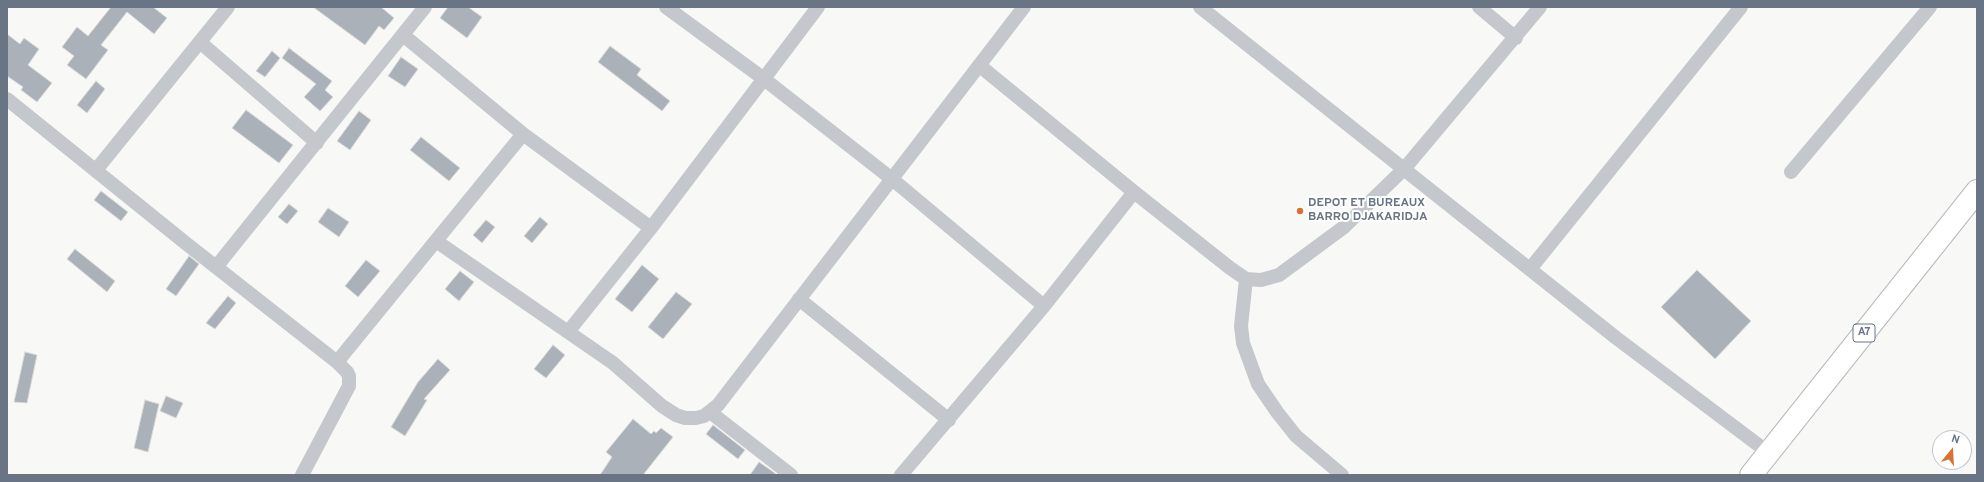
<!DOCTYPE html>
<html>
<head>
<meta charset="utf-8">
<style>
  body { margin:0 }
  #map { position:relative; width:1984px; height:482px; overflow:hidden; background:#f8f8f6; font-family:Overpass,sans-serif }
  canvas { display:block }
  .frame { position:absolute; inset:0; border:8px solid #697485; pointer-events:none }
  .north { position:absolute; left:1932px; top:430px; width:40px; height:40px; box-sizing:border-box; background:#fff; border:1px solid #c3c7ce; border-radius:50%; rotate:18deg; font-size:11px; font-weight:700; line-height:16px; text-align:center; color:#697485 }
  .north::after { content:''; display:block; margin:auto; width:14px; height:18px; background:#d97334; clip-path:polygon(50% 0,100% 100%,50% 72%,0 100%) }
</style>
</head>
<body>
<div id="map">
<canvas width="1984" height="482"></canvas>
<div class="frame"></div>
<div class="north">N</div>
</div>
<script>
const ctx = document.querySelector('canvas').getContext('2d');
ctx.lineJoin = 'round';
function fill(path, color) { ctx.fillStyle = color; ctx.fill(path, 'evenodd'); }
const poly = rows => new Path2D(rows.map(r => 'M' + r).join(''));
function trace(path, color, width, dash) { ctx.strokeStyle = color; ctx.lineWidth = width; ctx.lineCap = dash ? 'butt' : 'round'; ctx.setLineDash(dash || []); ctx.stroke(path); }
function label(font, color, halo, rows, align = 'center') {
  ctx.font = font + ' Overpass,sans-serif'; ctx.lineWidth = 4; ctx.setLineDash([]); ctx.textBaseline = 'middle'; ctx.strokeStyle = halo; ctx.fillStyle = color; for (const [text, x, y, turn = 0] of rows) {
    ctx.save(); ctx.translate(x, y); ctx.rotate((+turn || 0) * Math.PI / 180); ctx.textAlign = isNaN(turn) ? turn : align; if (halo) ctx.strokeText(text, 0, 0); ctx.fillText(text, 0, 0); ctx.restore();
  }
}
const building = poly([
  [111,7,153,7,167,18,154,34,127,12,101,45,108,50,86,79,67,65,74,56,62,47,77,27,88,36,111,7],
  [313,7,381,7,394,18,384,30,379,26,365,45,313,7],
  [448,7,468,7,482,17,467,38,440,18,448,7],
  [7,34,20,44,24,38,39,49,28,65,52,83,37,102,21,90,23,87,7,76,7,34],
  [610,46,641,69,637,75,670,101,662,111,598,62,610,46],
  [289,48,332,81,325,90,333,97,320,111,304,97,316,84,282,58,289,48],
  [272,51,280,58,265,77,256,71,272,51],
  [401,57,418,69,405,87,388,76,401,57],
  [96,81,105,89,87,113,77,105,96,81],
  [246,110,293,145,279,163,232,128,246,110],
  [359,111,371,120,350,150,337,141,359,111],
  [421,137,460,168,449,181,410,150,421,137],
  [101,191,128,212,121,221,94,200,101,191],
  [289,204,298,211,287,224,278,217,289,204],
  [328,208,349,222,339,237,318,222,328,208],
  [540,217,548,224,532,243,524,236,540,217],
  [486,220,495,227,482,243,473,235,486,220],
  [75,249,115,281,107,292,67,259,75,249],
  [189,256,199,264,176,296,166,289,189,256],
  [366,260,380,271,358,297,345,286,366,260],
  [642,265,659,279,632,312,615,299,642,265],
  [1697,270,1751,321,1715,359,1661,307,1697,270],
  [460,271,474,282,459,301,445,289,460,271],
  [676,292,692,304,663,339,648,327,676,292],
  [228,296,236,303,215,329,206,323,228,296],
  [553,345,565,355,546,378,534,369,553,345],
  [25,352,37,355,27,403,14,402,25,352],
  [438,359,450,370,424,399,427,400,405,436,391,427,418,382,438,359],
  [166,396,183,403,176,418,160,411,166,396],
  [145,400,159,404,148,452,134,448,145,400],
  [633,419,651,434,654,431,656,433,661,428,673,437,643,475,600,475,612,457,606,452,633,419],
  [713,425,745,450,738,459,706,434,713,425],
  [759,462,772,471,777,475,750,475,759,462]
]);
fill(building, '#abb1b8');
trace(building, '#d9dad8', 1);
const highway = poly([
  [1751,475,1977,191]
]);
trace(highway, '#b7b9bd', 24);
trace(poly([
  [666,7,764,79,892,179,1044,306],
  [1200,7,1615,337,1769,453],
  [1479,7,1516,38],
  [403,35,523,134,651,228],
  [201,43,317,143],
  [980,66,1134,192,1230,268,1246,279,1261,280,1279,275,1344,227,1404,169,1540,7],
  [7,99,188,245,337,362,347,372,349,376,349,386,302,475],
  [96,170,228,7],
  [1791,172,1930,7],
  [436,241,613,363,662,406,676,415,685,418,696,418,704,416,718,405,1024,7],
  [216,267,425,7],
  [1530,269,1741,7],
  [1246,279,1241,326,1243,343,1258,384,1277,412,1296,436,1342,475],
  [799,299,949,420],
  [568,332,651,228,818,7],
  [337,362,523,134],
  [710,412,791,475],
  [901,475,1044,306,1134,192]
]), '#c4c7cb', 14);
trace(highway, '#fff', 22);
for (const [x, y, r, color] of [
  [1300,211,4,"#d97334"]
]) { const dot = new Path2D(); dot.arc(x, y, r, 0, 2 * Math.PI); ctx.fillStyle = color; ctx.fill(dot); trace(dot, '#fff', 1.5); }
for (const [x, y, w] of [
  [1864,333,22]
]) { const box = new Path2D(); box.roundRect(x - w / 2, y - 9, w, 18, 3); ctx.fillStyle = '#fff'; ctx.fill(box); trace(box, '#697485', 1); }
label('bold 11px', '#697485', null, [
  ["A7",1864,333]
]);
label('bold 12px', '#697485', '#fff', [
  ["DEPOT ET BUREAUX",1308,204],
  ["BARRO DJAKARIDJA",1308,218]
], 'left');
</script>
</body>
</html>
